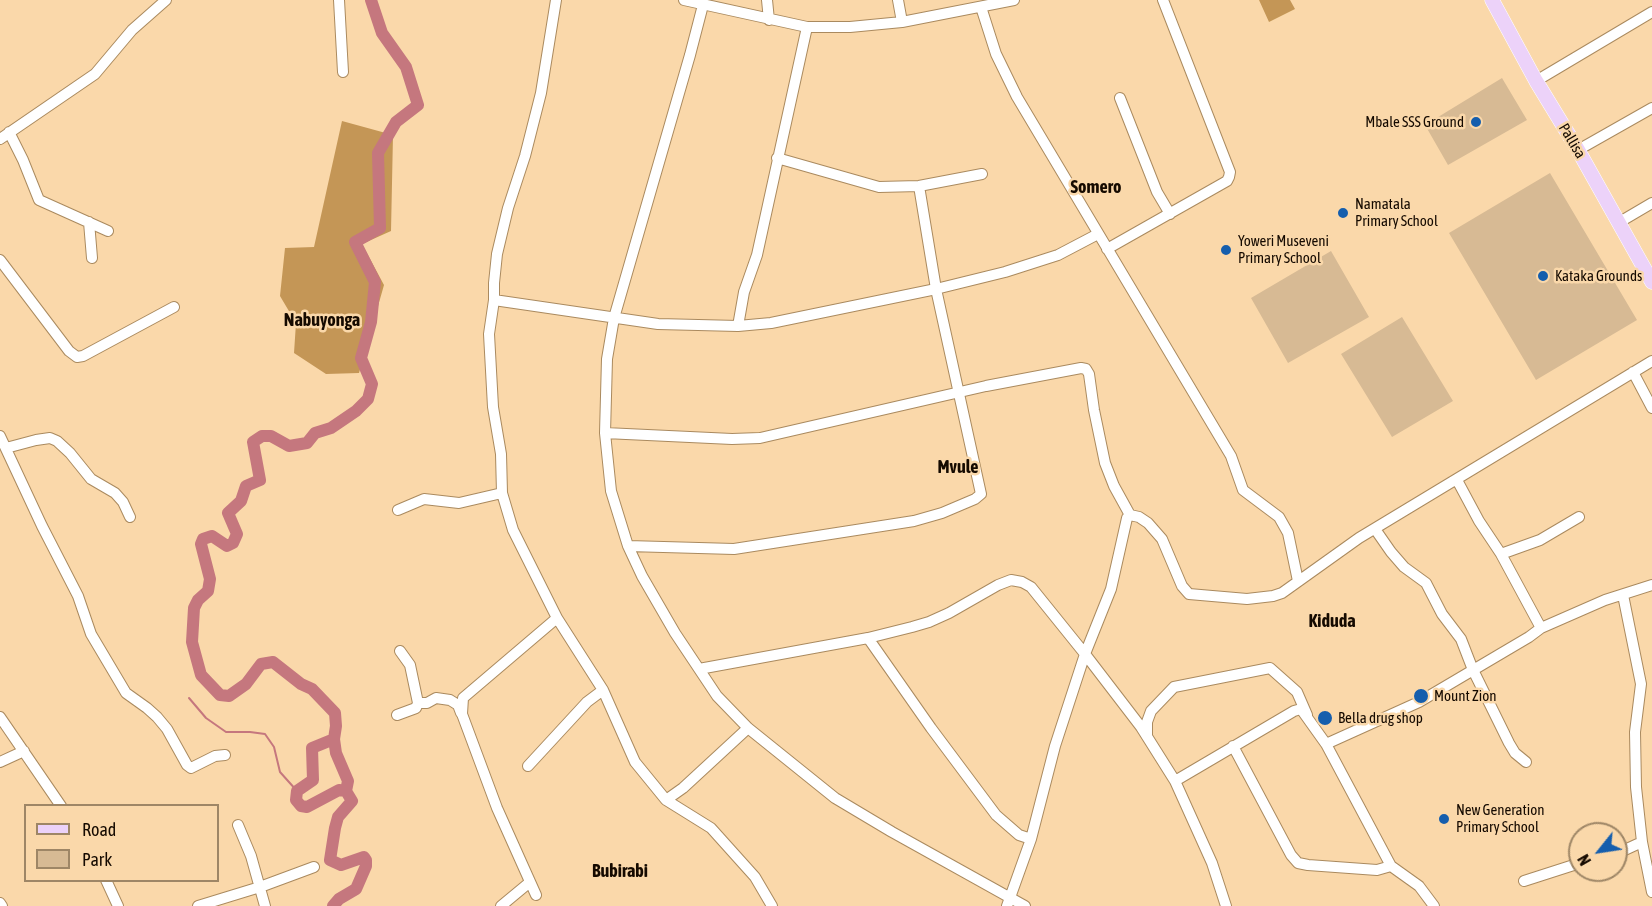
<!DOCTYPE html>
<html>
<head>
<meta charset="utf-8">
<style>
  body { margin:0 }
  #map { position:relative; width:1652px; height:906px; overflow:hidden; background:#fad8aa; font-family:"Asap Condensed",sans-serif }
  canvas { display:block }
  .legend { position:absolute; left:24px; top:804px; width:195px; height:78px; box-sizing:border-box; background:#fad8aa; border:2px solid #9e8666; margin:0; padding:8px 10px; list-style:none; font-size:18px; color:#150a00 }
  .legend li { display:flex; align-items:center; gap:12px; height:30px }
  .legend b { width:30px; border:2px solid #9e8666 }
  .north { position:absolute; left:1568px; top:822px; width:60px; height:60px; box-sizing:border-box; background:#fad8aa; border:2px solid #9e8666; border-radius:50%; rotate:240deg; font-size:16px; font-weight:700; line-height:24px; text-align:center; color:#150a00 }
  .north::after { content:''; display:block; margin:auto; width:21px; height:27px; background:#155ead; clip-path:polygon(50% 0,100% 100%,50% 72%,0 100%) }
</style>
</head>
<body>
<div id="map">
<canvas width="1652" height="906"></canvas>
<ul class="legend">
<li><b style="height:8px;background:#ecd2f9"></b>Road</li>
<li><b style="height:16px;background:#d7ba94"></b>Park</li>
</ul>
<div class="north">N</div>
</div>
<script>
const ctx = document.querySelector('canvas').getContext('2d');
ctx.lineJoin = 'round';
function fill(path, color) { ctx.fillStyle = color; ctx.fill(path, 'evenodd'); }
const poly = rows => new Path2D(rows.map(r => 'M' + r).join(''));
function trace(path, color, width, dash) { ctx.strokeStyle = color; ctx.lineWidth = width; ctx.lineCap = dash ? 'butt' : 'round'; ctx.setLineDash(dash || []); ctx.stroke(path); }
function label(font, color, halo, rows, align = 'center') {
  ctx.font = font + ' "Asap Condensed",sans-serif'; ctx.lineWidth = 5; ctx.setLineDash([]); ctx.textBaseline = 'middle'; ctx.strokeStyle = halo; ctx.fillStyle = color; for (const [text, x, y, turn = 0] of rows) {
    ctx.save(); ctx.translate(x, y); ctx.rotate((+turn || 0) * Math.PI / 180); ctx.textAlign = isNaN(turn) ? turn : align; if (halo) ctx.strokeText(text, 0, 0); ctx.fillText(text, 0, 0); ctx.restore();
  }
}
fill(poly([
  [1502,78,1527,120,1448,165,1425,125],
  [1550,173,1637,320,1536,380,1449,233],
  [1331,251,1369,317,1288,363,1251,298],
  [1402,317,1453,401,1392,437,1341,354]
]), '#d7ba94');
fill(poly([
  [1259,0,1290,0,1295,9,1269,22],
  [342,121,393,135,391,231,362,244,384,285,359,373,326,374,294,353,296,323,280,296,285,248,314,247]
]), '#c49656');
trace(poly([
  [189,698,206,718,226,732,250,732,265,734,274,747,280,772,297,791]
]), '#c5777e', 2);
trace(poly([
  [334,739,336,753,348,781,346,791],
  [333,906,339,899,356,889,366,866,366,860,364,857,341,865,330,860,335,828,338,817,352,801,346,791,339,790,307,807,301,806,296,800,297,791,313,780,312,748,334,739,336,726,335,713,312,689,301,684,273,662,261,664,246,684,229,696,220,695,201,675,192,642,194,608,198,600,208,591,210,579,201,544,203,539,212,536,227,546,233,543,237,534,228,513,241,501,246,486,260,480,253,442,262,436,271,436,289,446,307,443,315,433,331,428,356,411,368,399,372,384,361,358,371,322,375,282,355,242,380,228,378,153,396,122,418,105,406,67,382,33,371,0]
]), '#c5777e', 12);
const minor = poly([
  [339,0,343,72],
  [556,0,541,93,525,156,508,208,497,254,494,283,494,300,489,334,493,407,501,454,502,493,513,530,557,618,603,690,635,762,666,800,683,788,748,728],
  [684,0,807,27,850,27,902,22,1014,0],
  [767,0,769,20],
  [898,0,902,22],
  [703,5,690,55,614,318,607,359,605,433,611,491,628,546,642,576,675,633,717,696,748,728,835,798,892,832,1025,906],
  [981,7,996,54,1017,97,1231,456,1243,490,1279,517,1288,533,1298,581],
  [1536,81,1652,12],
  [1120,98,1157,192,1170,214],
  [9,132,23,160,39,200,108,231],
  [0,139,95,74,132,30,166,0],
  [1578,150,1652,108],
  [777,158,879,187,919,186,982,174],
  [89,222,92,258],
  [1618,223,1652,203],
  [1107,249,1227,181,1229,177,1230,172,1163,0],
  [0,260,69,351,77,357,83,356,174,307],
  [494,300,658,324,738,326,771,323,936,289,1005,272,1058,255,1098,234],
  [738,326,744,292,757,255,807,27],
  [1633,372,1652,408],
  [605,433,732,439,760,438,986,386,1081,368,1086,369,1089,374,1094,410,1105,463,1114,486,1130,515],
  [0,436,42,526,78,596,91,634,126,693,147,708,157,717,167,729,187,765,191,768,215,756,225,755],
  [6,448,36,440,50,438,57,441,70,453,91,479,115,493,123,502,130,517],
  [1457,480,1479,521,1501,554,1541,628],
  [398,510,424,499,459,503,502,493],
  [1375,529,1391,552,1404,567,1426,583,1442,614,1461,639,1473,670,1509,743,1515,753,1526,762],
  [628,546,734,549,914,521,942,513,975,499,981,494,936,289,919,186],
  [1501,554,1540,540,1579,517],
  [1623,595,1641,684,1635,732,1636,787,1642,842,1652,892],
  [868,638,931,728,996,815,1019,835,1031,839],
  [400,651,410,665,418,703],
  [699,669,868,638,912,627,929,622,949,613,998,585,1011,580,1022,582,1031,587,1085,654,1141,727,1175,781,1294,711,1301,709,1326,744,1391,866,1419,886,1434,906],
  [397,715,416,708,418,703,427,703,436,698,450,700,458,705,461,713],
  [0,717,61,806],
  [1147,736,1147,722,1151,711,1174,687,1270,668,1297,692,1307,715],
  [1326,744,1419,702,1529,637,1541,628,1605,600,1652,585],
  [1233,746,1291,855,1298,863,1308,865,1377,870,1391,866],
  [0,762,24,751],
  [528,766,587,702,603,690],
  [1175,781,1212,863,1226,906],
  [666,800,711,828,755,877,772,906],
  [238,825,251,856,265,906],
  [1616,854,1642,842],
  [106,880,118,906],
  [1524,881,1580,863],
  [536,895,497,808,462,714,463,698,557,618],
  [0,903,2,906],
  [198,906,260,887,314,867],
  [501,906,530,882],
  [1007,906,1031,839,1055,746,1085,654,1111,589,1127,518,1130,515,1139,517,1148,523,1162,539,1182,586,1189,594,1247,599,1273,596,1282,593,1359,538,1652,361]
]);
const major = poly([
  [1492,0,1536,81,1578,150,1652,282]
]);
trace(minor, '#aa8a5f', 12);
trace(major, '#fff', 15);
trace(minor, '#fff', 10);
trace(major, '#ecd2f9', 14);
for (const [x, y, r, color] of [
  [1476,122,6,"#155ead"],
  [1343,213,6,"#155ead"],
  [1226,250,6,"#155ead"],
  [1543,276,6,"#155ead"],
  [1421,696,8,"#155ead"],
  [1325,718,8,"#155ead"],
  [1444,819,6,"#155ead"]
]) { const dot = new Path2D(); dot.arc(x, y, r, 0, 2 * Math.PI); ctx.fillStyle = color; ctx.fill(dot); trace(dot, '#fad8aa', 2); }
label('15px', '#150a00', '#fad8aa', [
  ["Mbale SSS Ground",1464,122,"right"],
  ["Namatala",1355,204],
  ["Primary School",1355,221],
  ["Yoweri Museveni",1238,241],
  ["Primary School",1238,258],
  ["Kataka Grounds",1555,276],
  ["Mount Zion",1434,696],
  ["Bella drug shop",1338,718],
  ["New Generation",1456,810],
  ["Primary School",1456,827]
], 'left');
label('15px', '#150a00', '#fad8aa', [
  ["Pallisa",1572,141,59]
]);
label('bold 18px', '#150a00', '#fad8aa', [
  ["Somero",1096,187],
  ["Nabuyonga",322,320],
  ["Mvule",958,467],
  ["Kiduda",1332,621],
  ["Bubirabi",620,871]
]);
</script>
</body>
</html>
